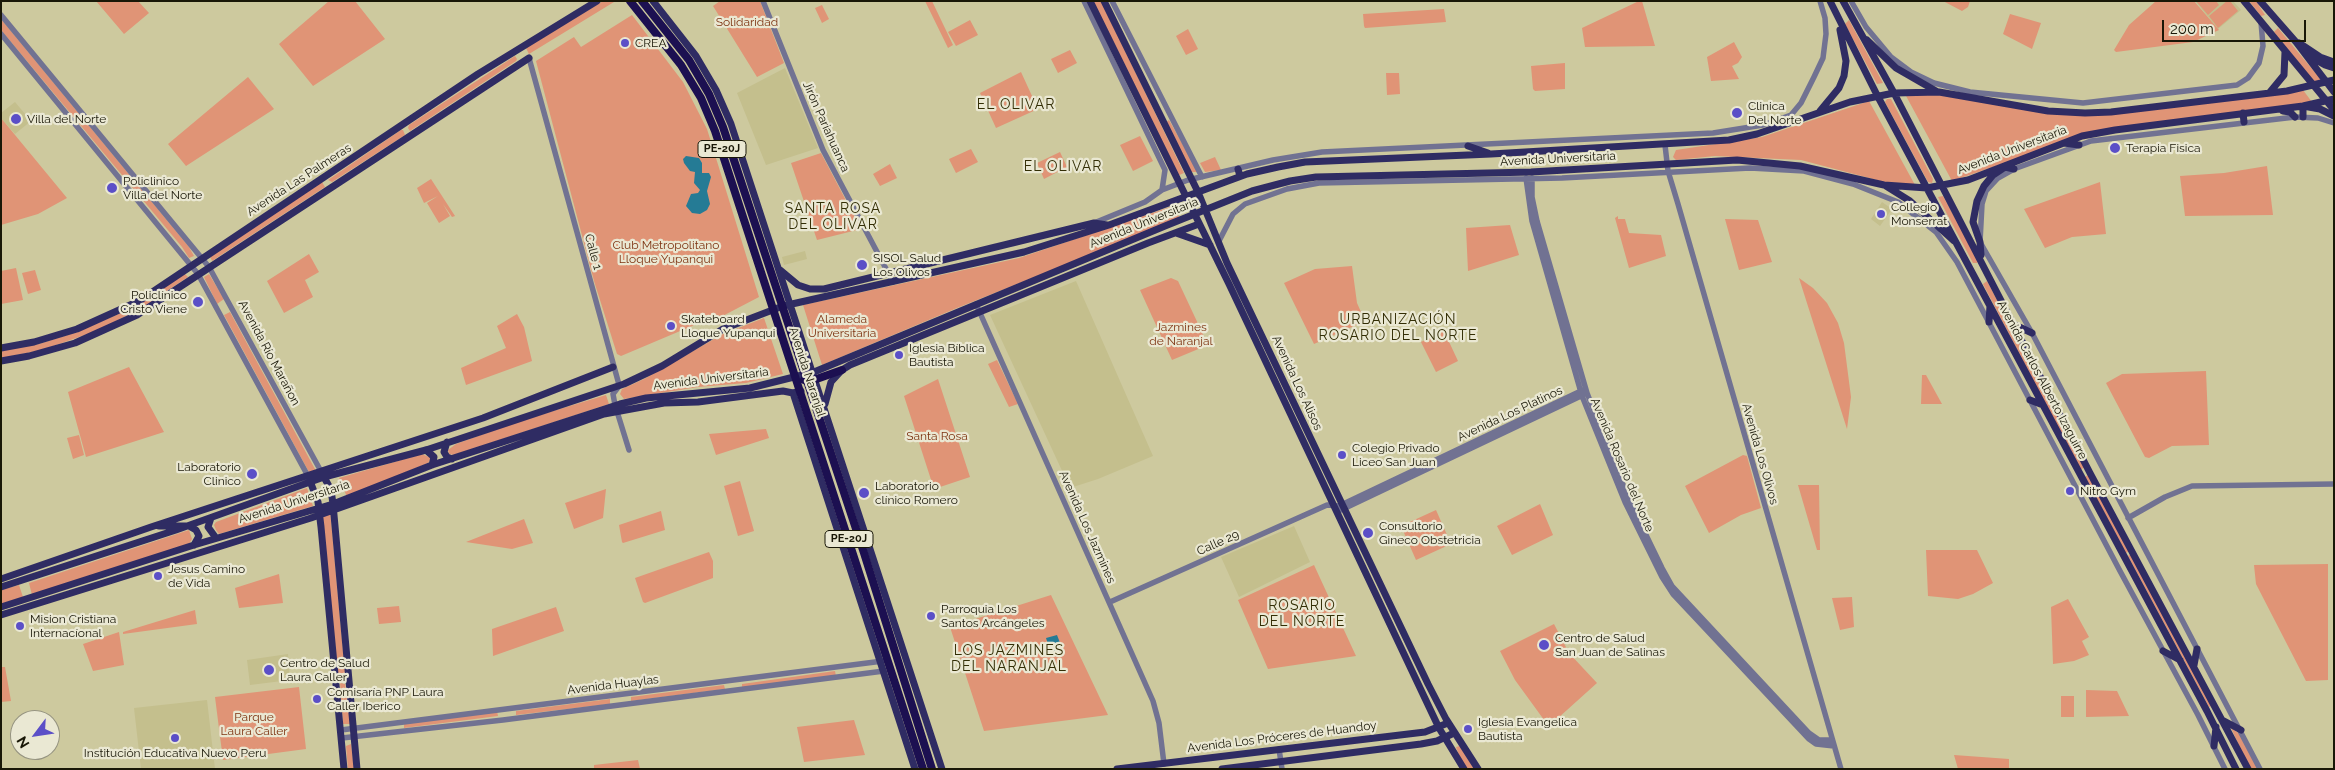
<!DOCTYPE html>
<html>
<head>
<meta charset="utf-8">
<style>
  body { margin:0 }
  #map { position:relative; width:2335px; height:770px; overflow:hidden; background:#cdc99e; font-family:Raleway,sans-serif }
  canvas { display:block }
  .frame { position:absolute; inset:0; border:2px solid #191707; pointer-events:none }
  .north { position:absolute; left:10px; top:710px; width:50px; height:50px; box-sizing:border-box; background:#eae8d3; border:1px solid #969481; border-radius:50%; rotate:239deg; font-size:14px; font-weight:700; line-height:20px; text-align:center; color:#191707 }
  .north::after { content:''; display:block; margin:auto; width:18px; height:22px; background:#5b4fc7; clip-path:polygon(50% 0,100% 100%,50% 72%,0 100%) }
  .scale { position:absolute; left:2162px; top:20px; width:144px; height:22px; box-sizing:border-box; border:2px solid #191707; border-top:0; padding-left:6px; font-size:15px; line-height:18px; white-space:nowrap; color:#191707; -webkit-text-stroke:4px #eae8d3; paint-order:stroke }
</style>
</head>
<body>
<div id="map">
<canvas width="2335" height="770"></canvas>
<div class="frame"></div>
<div class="north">N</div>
<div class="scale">200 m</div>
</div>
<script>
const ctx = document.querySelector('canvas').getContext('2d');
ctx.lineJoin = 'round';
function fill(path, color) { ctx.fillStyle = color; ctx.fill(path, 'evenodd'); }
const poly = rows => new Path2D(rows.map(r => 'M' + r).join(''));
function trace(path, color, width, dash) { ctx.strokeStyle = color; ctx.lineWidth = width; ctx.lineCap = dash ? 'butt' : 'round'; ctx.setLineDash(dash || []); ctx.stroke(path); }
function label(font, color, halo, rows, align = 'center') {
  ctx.font = font + ' Raleway,sans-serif'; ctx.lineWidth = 4.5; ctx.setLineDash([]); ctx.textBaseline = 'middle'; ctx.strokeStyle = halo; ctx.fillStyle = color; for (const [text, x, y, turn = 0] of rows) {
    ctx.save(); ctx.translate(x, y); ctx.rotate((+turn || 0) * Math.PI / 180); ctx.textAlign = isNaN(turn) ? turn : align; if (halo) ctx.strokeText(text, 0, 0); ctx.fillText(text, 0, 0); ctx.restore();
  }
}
fill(poly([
  [2195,1,2233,1,2241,10,2218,29],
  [785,68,818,148,766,165,737,93],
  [15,102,31,121,15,134,1,118,1,113],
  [1882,202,1892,209,1880,226,1871,219],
  [805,251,807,259,784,265,782,257],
  [1076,281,1153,456,1098,479,1070,488,990,315],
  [1294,526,1310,562,1239,597,1221,557],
  [288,654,290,680,250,685,247,660],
  [207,700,215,769,141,769,134,708]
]), '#c4bf8d');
fill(poly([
  [96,1,138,1,149,13,124,34],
  [329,1,355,1,385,39,313,86,279,44],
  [603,1,614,2,529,54,526,48],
  [720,1,760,1,784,63,757,77,713,6],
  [925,1,932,1,953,45,948,48],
  [1093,1,1101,1,1184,173,1177,176],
  [1639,1,1642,1,1655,46,1585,47,1582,28],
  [1943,1,1970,1,1968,7,1962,11],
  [2156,1,2194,1,2219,30,2193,42,2116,52,2114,50,2129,25],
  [2196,1,2216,1,2219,5,2208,15],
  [2227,1,2230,1,2238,11,2218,28,2209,16],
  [2249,1,2256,1,2265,15,2261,16],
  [822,5,829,19,822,23,815,8],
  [1444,9,1446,22,1365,28,1364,26,1363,14],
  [2010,14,2041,23,2032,49,2003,34],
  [632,15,683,82,707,129,759,297,713,321,711,318,621,356,617,354,594,281,536,61,574,37,581,47],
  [1,19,189,247,194,256,189,258,182,247,1,30],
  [970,20,978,35,956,46,948,32],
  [1849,20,1883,83,1877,84,1845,24],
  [2278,28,2322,81,2315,83,2274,32],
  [1188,29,1198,49,1186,55,1176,36],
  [1734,42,1742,57,1738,63,1732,66,1739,79,1711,81,1707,57],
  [1070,50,1077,63,1058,73,1051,59],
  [515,56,517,59,516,61,410,131,408,128,409,125],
  [1565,63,1565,89,1535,91,1533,89,1531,66],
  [1021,72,1038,109,996,128,980,93],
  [1386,73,1399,73,1400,94,1387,95],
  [248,77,274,109,186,166,168,144],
  [2303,90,2312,102,2104,129,1952,181,1905,94,1938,95,2064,115],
  [1887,99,1891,99,1933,179,1932,183,1928,182,1885,102],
  [1869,101,1915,185,1888,183,1801,160,1715,156,1676,160,1673,157,1676,150,1762,137],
  [1,118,67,198,38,214,1,225],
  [1169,120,1198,172,1189,172,1165,123],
  [401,130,403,130,405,135,332,182,328,180],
  [1140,136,1153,161,1133,171,1120,145],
  [971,149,978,162,956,173,949,159],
  [1060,152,1067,167,1044,179,1037,163],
  [821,153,861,229,817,240,791,163],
  [1215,157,1221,170,1205,172,1200,163],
  [890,164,897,178,880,186,873,174],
  [2267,166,2273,215,2185,216,2180,176,2224,173],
  [431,179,455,216,452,217,443,204,450,216,439,223,427,203,438,196,424,203,417,188],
  [322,182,325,187,212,261,209,254],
  [2100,182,2106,234,2072,237,2045,248,2024,209],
  [1943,196,1978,260,1977,263,1973,263,1938,197],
  [1173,206,1180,219,957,308,822,365,803,305,1019,258],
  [1618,216,1618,219,1625,219,1629,233,1661,235,1666,256,1629,268,1615,218],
  [1725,219,1758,220,1772,262,1739,270],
  [1510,225,1519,255,1468,271,1466,228],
  [309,254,319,272,305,280,313,297,284,313,267,281],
  [1352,266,1357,303,1365,321,1314,344,1284,283,1315,269],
  [16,268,23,300,1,304,1,271],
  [35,270,41,290,28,294,22,273],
  [184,273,188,277,164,293,162,289],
  [209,274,224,299,217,304,204,277],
  [1171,278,1178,281,1208,345,1172,360,1140,290],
  [1799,278,1813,288,1827,303,1838,323,1844,343,1851,397,1847,429],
  [1987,281,2085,467,2080,470,1983,284],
  [155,293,158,293,158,299,99,330,42,350,1,358,1,351,39,344,77,332,121,313],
  [230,312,316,471,310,474,224,315],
  [517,314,524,327,532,361,466,385,461,368,506,348,497,326],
  [764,318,783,374,746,383,698,387,624,399,620,394,622,389,644,379,723,334],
  [1444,331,1458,361,1436,372,1421,342],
  [997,360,1018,404,1009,407,988,364],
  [129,367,164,432,86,457,68,392],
  [2206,371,2209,445,2172,446,2149,458,2145,457,2106,383,2122,374],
  [1922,375,1926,375,1942,404,1921,404],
  [938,379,970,477,934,489,904,396],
  [606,395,609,404,454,455,449,454,448,450,456,444,517,422],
  [766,429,769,438,716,455,709,434],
  [79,435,84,455,73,459,67,438],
  [422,454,431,458,428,463,347,497,339,478],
  [1743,455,1747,456,1761,508,1741,515,1709,533,1685,486],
  [2088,475,2131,550,2126,553,2085,477],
  [740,481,754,531,738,536,724,486],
  [1798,485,1819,485,1820,550,1817,550],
  [307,488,313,506,219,534,216,530,214,525,216,522],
  [606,489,603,518,574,529,565,503],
  [1540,504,1553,535,1512,555,1497,526],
  [330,510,345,673,341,676,338,674,322,512],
  [1436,510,1451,544,1416,560,1401,526],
  [661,511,665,530,623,543,622,542,619,525],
  [524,519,533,543,512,549,466,542],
  [189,530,192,539,189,544,32,595,29,583],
  [1926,550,1977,550,1993,583,1973,594,1958,599,1928,596],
  [709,552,713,561,713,578,645,603,643,602,635,578],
  [2132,553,2213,705,2209,707,2128,556],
  [2328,564,2328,680,2306,681,2256,584,2254,565],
  [1314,565,1356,656,1268,669,1238,600],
  [279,574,283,603,239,608,235,588],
  [19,585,23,597,1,604,1,590],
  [1051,595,1108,715,984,731,950,627],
  [1852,597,1854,627,1840,630,1832,598],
  [2068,599,2089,637,2082,641,2089,655,2074,661,2053,664,2051,607],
  [399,606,401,622,379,624,377,608],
  [556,607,564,631,493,656,492,629],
  [195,610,197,624,123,634,123,632],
  [1554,624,1569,653,1597,683,1557,719,1547,724,1515,680,1500,651],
  [119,632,124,665,93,671,83,644],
  [1,667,5,667,11,701,1,702],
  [835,671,836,676,742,688,742,684],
  [340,683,345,684,348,707,342,707],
  [724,685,725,689,631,701,631,697],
  [299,687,306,749,223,760,215,697],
  [2086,690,2117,691,2129,716,2086,717],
  [2061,696,2074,696,2074,717,2061,717],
  [610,699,610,704,516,715,516,711],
  [342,709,349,709,350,724,343,724],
  [497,711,498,716,404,728,404,724],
  [854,720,865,755,804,762,797,727],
  [2231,728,2240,734,2258,769,2250,769],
  [351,744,354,769,348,769,346,746],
  [1460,746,1474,769,1467,769,1460,758,1456,747],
  [1954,755,2009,759,2009,769,1958,769],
  [638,760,640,769,594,769,594,765]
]), '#e09476');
fill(poly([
  [686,156,699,158,702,163,702,173,709,173,711,177,707,191,710,204,707,210,700,214,692,213,686,206,691,194,698,193,700,190,694,183,695,172,690,171,684,163,683,159],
  [1057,635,1064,653,1052,657,1046,638]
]), '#257b95');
trace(poly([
  [763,1,823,150,893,282],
  [1084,1,1165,170,1162,190,1145,202,1094,223],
  [1112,1,1202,177],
  [1851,1,1866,27,1891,57,1911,72,1934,83,1970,92,2083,103,2237,85,2248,78,2259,63,2263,46,2261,22],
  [1,15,209,267,323,475],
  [1,34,198,274,309,478],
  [529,58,618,381,619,386,613,394,615,405,629,450],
  [1665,145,1668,171,1678,204,1841,769],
  [1526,178,1532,221,1582,396,1625,502,1662,577,1673,594,1809,739,1816,744,1834,746],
  [1532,178,1532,197,1537,221,1587,393,1629,500,1662,568,1672,586,1809,733,1819,740,1832,740],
  [1162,190,1188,180,1273,160,1322,152,1713,133,1763,125,1791,115,1801,103,1814,77,1823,58,1826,34,1825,18,1820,1],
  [1219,241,1233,214,1245,204,1287,189,1319,183,1562,178,1750,168,1804,171,1853,184,1898,202,1936,232,1957,262,2120,571,2198,715,2225,769],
  [976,304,1153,701,1159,723,1164,764],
  [1341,510,1583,395],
  [2128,518,2165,497,2192,486,2334,484],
  [1110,602,1327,505,1339,506,1583,390],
  [341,730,883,661],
  [342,738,503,720,884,671],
  [1279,749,1282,769],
  [2260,769,2032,333,1980,242,1982,204,1986,191,1998,178,2014,169,2091,141,2295,117,2318,118,2334,123]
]), '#717292', 5.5);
trace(poly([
  [653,1,696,56,716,90,731,124,942,769],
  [1090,1,1229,284,1439,728,1464,769],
  [1104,1,1198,192,1227,263,1428,684,1446,719,1478,769],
  [1830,1,1877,95,2207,711,2236,769],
  [1843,1,1894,93,2090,473,2248,769],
  [2244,1,2334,110],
  [2260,1,2296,42,2334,92],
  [1867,40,1896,68,1936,91],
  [2299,43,2320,57,2334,62],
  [2309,56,2325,65,2334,68],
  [2270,92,2284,75,2285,52],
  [1820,111,1839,88,1844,76,1846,61,1840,30],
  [2283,111,2290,112,2295,117],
  [2243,113,2244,122],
  [2303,117,2303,106,2320,109,2334,116],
  [2064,143,2079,145],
  [1468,146,1488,153],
  [1238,169,1240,176],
  [1886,186,1910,201,1954,241],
  [1176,233,1210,245],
  [1981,255,1980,242,1973,222,1977,201,1984,186,1993,175,2005,167,2014,169],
  [780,270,798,285,810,289,824,289,1094,223,1107,225],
  [1989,322,1990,306],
  [2015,325,2032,333],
  [1,348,34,342,77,329,139,301,478,74,597,1],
  [1,361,29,356,75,343,137,315,529,58],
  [793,393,915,769],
  [2030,400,2043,405],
  [825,404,831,382,842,370,850,365,1148,243,1199,224],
  [447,442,444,452,447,457,452,459],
  [426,450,434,457,432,465],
  [324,477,331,490,333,504,357,769],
  [310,481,318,502,321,527,344,769],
  [211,518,208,527,216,538],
  [159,526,189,526,196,530,199,536,194,545],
  [1,579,151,527,483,418,613,367],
  [1,587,176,530,324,477,426,450,624,384,662,366,723,329,783,306,1024,252,1109,225,1247,174,1278,167,1305,162,1491,154,1729,140,1757,134,1850,102,1894,93,1939,92,2048,111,2085,113,2111,112,2287,91,2334,80],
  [1,607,194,545,333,504,432,465,620,404,646,398,750,388,814,372,1165,226,1252,191,1290,181,1316,177,1531,172,1737,160,1800,166,1884,185,1927,188,1968,180,2082,136,2115,130,2303,106,2334,99],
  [1,615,311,518,604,414,664,403,698,402,783,391,793,393,801,391],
  [2163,651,2180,660],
  [2194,665,2197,649],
  [2224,721,2241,730],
  [2214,746,2216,727],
  [1117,769,1425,732,1448,723],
  [1222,769,1421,744,1437,741,1454,733]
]), '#2f2c63', 7);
trace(poly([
  [630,1,681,65,701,98,715,131,923,769],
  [642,1,689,60,709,94,723,127,864,553,932,769],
  [804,380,808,382,842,370]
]), '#1c1051', 8);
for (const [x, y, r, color] of [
  [625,43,5,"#5b4fc7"],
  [1737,113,6,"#5b4fc7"],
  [16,119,6,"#5b4fc7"],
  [2115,148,6,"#5b4fc7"],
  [112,188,6,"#5b4fc7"],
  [1881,214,5,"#5b4fc7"],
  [862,265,6,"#5b4fc7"],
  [198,302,6,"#5b4fc7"],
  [671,326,5,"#5b4fc7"],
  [899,355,5,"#5b4fc7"],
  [1342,455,5,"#5b4fc7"],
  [252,474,6,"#5b4fc7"],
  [2070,491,5,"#5b4fc7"],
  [864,493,6,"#5b4fc7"],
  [1368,533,6,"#5b4fc7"],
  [158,576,5,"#5b4fc7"],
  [931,616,5,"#5b4fc7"],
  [20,626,5,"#5b4fc7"],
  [1544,645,6,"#5b4fc7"],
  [269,670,6,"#5b4fc7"],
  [317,699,5,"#5b4fc7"],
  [1468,729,5,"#5b4fc7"],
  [175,738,5,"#5b4fc7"]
]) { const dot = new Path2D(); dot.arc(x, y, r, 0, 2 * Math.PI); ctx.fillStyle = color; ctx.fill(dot); trace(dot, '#eae8d3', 2); }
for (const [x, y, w] of [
  [722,149,48],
  [849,539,48]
]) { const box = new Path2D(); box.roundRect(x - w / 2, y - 8.5, w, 17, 4); ctx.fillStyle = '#eae8d3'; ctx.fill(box); trace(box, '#191707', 1); }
label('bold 11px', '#191707', null, [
  ["PE-20J",722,149],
  ["PE-20J",849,539]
]);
label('12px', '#7d3311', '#eae8d3', [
  ["Solidaridad",747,22],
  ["Club Metropolitano",666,245],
  ["Lloque Yupanqui",666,259],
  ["Alameda",842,319],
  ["Universitaria",842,333],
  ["Jazmines",1181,327],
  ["de Naranjal",1181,341],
  ["Santa Rosa",937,436],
  ["Parque",254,717],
  ["Laura Caller",254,731]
]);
label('12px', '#191707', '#eae8d3', [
  ["CREA",635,43],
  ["Clinica",1748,106],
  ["Del Norte",1748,120],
  ["Villa del Norte",27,119],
  ["Terapia Fisica",2126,148],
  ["Policlinico",123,181],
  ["Villa del Norte",123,195],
  ["Collegio",1891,207],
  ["Monserrat",1891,221],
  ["SISOL Salud",873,258],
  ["Los Olivos",873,272],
  ["Policlínico",187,295,"right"],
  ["Cristo Viene",187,309,"right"],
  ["Skateboard",681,319],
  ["Lloque Yupanqui",681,333],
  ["Iglesia Bíblica",909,348],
  ["Bautista",909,362],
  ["Colegio Privado",1352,448],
  ["Liceo San Juan",1352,462],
  ["Laboratorio",241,467,"right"],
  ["Clinico",241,481,"right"],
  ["Laboratorio",875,486],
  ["clínico Romero",875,500],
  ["Nitro Gym",2080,491],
  ["Consultorio",1379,526],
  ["Gineco Obstetricia",1379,540],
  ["Jesus Camino",168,569],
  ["de Vida",168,583],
  ["Parroquia Los",941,609],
  ["Santos Arcángeles",941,623],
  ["Mision Cristiana",30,619],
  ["Internacíonal",30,633],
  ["Centro de Salud",1555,638],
  ["San Juan de Salinas",1555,652],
  ["Centro de Salud",280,663],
  ["Laura Caller",280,677],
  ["Comisaría PNP Laura",327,692],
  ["Caller Iberico",327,706],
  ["Iglesia Evangelica",1478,722],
  ["Bautista",1478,736],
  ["Institución Educativa Nuevo Peru",175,753,"center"]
], 'left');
label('12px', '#191707', '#eae8d3', [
  ["Jirón Pariahuanca",826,127,66],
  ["Avenida Universitaria",2012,150,-21],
  ["Avenida Universitaria",1558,159,-3],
  ["Avenida Las Palmeras",299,180,-33],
  ["Avenida Universitaria",1144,223,-22],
  ["Calle 1",593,252,75],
  ["Avenida Río Marañon",269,353,62],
  ["Avenida Naranjal",807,372,72],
  ["Avenida Universitaria",711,379,-7],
  ["Avenida Carlos Alberto Izaguirre",2042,380,62],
  ["Avenida Los Alisos",1297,383,65],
  ["Avenida Los Platinos",1510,414,-25],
  ["Avenida Los Olivos",1760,454,74],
  ["Avenida Rosario del Norte",1622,465,67],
  ["Avenida Universitaria",294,502,-18],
  ["Avenida Los Jazmines",1087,527,66],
  ["Calle 29",1218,543,-24],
  ["Avenida Huaylas",613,685,-7],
  ["Avenida Los Próceres de Huandoy",1282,737,-7]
]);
ctx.letterSpacing = '1px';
label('14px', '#332e05', '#eae8d3', [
  ["EL OLIVAR",1016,105],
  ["EL OLIVAR",1063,167],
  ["SANTA ROSA",833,209],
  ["DEL OLIVAR",833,225],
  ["URBANIZACIÓN",1398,320],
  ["ROSARIO DEL NORTE",1398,336],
  ["ROSARIO",1302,606],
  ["DEL NORTE",1302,622],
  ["LOS JAZMINES",1009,651],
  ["DEL NARANJAL",1009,667]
]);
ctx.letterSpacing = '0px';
</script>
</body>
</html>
